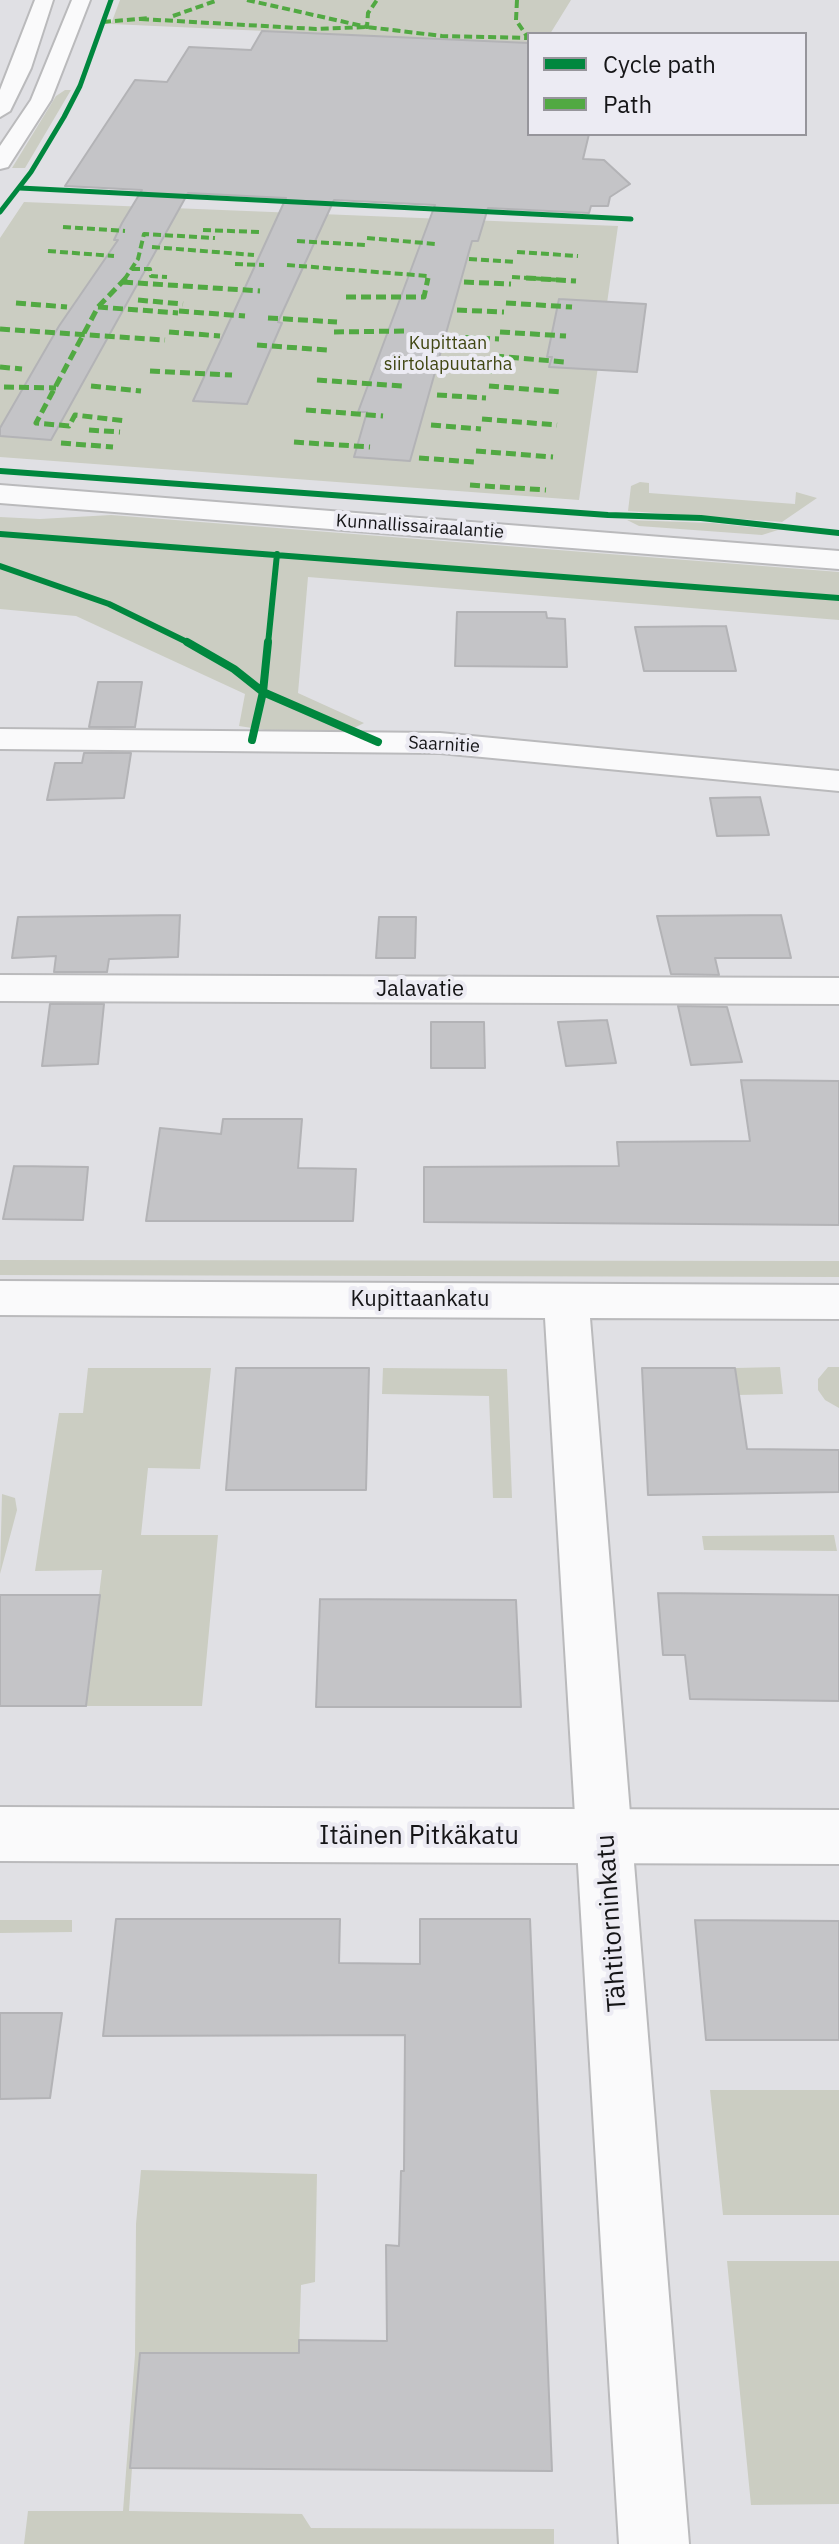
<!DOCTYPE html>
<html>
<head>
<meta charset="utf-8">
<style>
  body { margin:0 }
  #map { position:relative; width:839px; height:2544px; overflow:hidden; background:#e0e0e4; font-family:"IBM Plex Sans",sans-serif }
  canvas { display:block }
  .legend { position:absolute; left:527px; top:32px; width:280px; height:104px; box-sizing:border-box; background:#ecebf3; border:2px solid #96959b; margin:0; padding:10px 14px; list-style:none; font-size:24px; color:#151517 }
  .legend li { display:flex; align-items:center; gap:16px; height:40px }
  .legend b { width:40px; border:2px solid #96959b }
</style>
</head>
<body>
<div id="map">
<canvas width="839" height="2544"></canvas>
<ul class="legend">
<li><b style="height:10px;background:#00873e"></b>Cycle path</li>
<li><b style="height:10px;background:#51a942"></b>Path</li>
</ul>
</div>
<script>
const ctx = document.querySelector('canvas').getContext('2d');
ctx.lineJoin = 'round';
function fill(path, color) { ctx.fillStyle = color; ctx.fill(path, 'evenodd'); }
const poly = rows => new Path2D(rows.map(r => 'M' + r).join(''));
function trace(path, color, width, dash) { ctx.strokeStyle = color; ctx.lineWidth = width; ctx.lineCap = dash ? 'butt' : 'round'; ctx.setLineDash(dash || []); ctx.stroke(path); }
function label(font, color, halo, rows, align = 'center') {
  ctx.font = font + ' "IBM Plex Sans",sans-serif'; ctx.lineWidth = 8; ctx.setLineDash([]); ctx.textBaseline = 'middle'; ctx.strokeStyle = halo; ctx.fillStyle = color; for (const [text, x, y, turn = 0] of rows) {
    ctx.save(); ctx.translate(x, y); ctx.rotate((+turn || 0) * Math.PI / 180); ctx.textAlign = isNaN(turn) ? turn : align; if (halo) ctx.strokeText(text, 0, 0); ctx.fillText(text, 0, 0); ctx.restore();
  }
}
fill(poly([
  [120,0,571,0,550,34,529,34,529,43,111,24],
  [65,90,71,90,25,168,12,168,56,96],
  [24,202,618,226,579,500,0,457,0,238],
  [640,482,649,483,649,493,795,504,796,492,817,498,782,522,628,511,631,486],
  [111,515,839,572,839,620,308,577,298,693,364,723,348,731,265,730,239,726,245,694,76,616,0,609,0,517,40,519],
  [627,520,713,523,778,530,762,535,639,526],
  [0,1260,839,1261,839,1277,0,1275],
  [780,1367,783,1394,738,1395,735,1368],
  [828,1367,839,1367,839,1408,825,1400,818,1390,818,1379],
  [88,1368,211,1368,200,1469,148,1468,141,1535,218,1535,202,1706,86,1706,102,1570,35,1571,59,1413,83,1413],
  [383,1368,507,1369,512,1498,493,1498,489,1396,382,1394],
  [2,1494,15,1498,17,1510,0,1574],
  [834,1535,837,1551,704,1550,702,1536],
  [0,1920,72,1920,72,1932,0,1933],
  [710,2090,839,2090,839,2215,723,2215],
  [141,2170,317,2174,315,2282,301,2285,299,2353,140,2353,129,2511,302,2514,311,2528,554,2529,554,2544,24,2544,28,2511,123,2511,135,2355,136,2224],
  [727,2261,839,2261,839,2504,751,2505]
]), '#cbcdc2');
const building = poly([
  [262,31,529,43,529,134,589,134,583,159,604,160,630,184,610,197,608,206,591,206,589,213,488,208,478,241,472,241,410,461,354,457,367,412,358,412,435,205,334,200,278,322,282,323,247,404,193,401,286,198,188,193,51,440,0,436,0,428,59,326,118,240,114,240,122,223,142,190,65,186,135,80,167,82,189,47,251,50,262,31],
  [559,299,646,304,637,372,549,367,552,357,547,357,559,299],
  [457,612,546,612,547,618,565,619,567,667,455,666,457,612],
  [726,626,736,671,644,671,635,627,726,626],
  [98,682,142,682,135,727,89,727,98,682],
  [84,753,131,753,124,798,47,800,55,763,82,763,84,753],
  [760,797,769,835,717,836,710,798,760,797],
  [180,915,178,957,109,959,107,972,54,972,56,956,12,958,18,917,180,915],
  [781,915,791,958,715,958,719,975,671,974,657,916,781,915],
  [379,917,416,917,415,958,376,958,379,917],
  [50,1004,104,1004,98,1064,42,1066,50,1004],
  [678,1006,727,1007,742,1062,691,1065,678,1006],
  [607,1020,616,1063,566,1066,558,1022,607,1020],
  [431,1022,484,1022,485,1068,431,1068,431,1022],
  [741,1080,839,1081,839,1225,424,1222,424,1167,619,1166,617,1142,750,1141,741,1080],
  [223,1119,302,1119,298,1168,356,1169,353,1221,146,1221,160,1128,221,1134,223,1119],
  [14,1166,88,1167,83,1220,3,1219,14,1166],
  [236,1368,369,1368,366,1490,226,1490,236,1368],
  [642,1368,735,1368,747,1449,839,1450,839,1492,648,1495,642,1368],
  [658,1593,839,1595,839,1701,690,1699,685,1655,663,1655,658,1593],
  [0,1595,100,1595,86,1706,0,1706,0,1595],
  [320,1599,516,1600,521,1707,316,1707,320,1599],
  [116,1919,340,1919,339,1963,420,1964,420,1919,530,1919,552,2471,130,2468,140,2353,299,2353,299,2340,387,2341,386,2245,399,2246,401,2171,404,2171,405,2035,103,2036,116,1919],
  [695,1920,839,1921,839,2040,706,2040,695,1920],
  [0,2013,62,2013,50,2098,0,2099,0,2013]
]);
fill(building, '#c4c4c7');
trace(building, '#b3b3b6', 2);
const minor = poly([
  [0,729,440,733,839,771,839,791,440,753,0,749,0,729],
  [0,975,839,978,839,1004,0,1001,0,975],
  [0,1281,839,1285,839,1319,590,1318,689,2544,619,2544,545,1318,0,1315,0,1281]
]);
const tertiary = poly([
  [0,485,839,551,839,569,0,503,0,485]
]);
const secondary = poly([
  [35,0,53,0,31,68,10,111,0,117,0,90,35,0],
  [72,0,90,0,51,100,8,167,0,169,0,146,31,100,72,0],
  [0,1807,839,1810,839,1864,0,1861,0,1807]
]);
trace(minor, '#bababc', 4);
trace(tertiary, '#bababc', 4);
trace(secondary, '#bababc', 4);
fill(minor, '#fafafb');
fill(tertiary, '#fafafb');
fill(secondary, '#fafafb');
trace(poly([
  [247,0,367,27,368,13,377,0],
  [517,0,516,20,528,38],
  [173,16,218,0],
  [141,19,316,29,367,27,442,36,529,38],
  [103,22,150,18],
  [63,227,125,231],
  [203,230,259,232],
  [367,238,436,244],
  [297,241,365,245],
  [152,247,254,255],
  [48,251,114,256],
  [517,252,578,256],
  [469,259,515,262],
  [235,264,264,265],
  [287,265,428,276,427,280],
  [132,269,150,269,151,276,167,277],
  [512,277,558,280],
  [124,280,138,259,144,234,215,238]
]), '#51a942', 4, [8, 4]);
trace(poly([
  [126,278,98,307,36,423,69,426,75,415,126,421],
  [526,278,576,281],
  [123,282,260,291],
  [464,282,511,284],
  [346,297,424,297,428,278],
  [138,300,183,304],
  [16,303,67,307],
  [506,303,572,307],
  [98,307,178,313],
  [457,310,504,312],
  [179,311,245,316],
  [268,318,337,322],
  [0,329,165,340],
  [169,332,220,336],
  [334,332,404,331],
  [500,332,566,336],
  [450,337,499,339],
  [257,345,327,350],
  [494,356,565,362],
  [0,367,22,369],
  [441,368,492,371],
  [150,371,232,375],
  [317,380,402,386],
  [91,386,141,391],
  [489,386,561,392],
  [4,387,56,388],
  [437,395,486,398],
  [306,410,383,416],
  [482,419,557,425],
  [431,425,481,429],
  [89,430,120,432],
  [294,442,370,447],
  [61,443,113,447],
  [476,451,553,457],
  [419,458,474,462],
  [470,485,546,490]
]), '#51a942', 5, [10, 5]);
trace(poly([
  [20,188,631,219],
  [0,212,31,172,64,117,80,86,111,0]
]), '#00873e', 5);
trace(poly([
  [0,471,608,515,701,518,839,533],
  [0,534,839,598],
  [0,566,109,604,191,644],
  [268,644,277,554]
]), '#00873e', 6);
trace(poly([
  [187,642,234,669,263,692,252,740],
  [268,642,263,692,378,742]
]), '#00873e', 8);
label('18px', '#404612', '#ecebf3', [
  ["Kupittaan",448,344],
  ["siirtolapuutarha",448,365]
]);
label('18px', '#151517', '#ecebf3', [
  ["Kunnallissairaalantie",420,527,4],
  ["Saarnitie",444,745,3]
]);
label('22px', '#151517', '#ecebf3', [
  ["Jalavatie",420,990],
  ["Kupittaankatu",420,1300]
]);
label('26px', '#151517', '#ecebf3', [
  ["Itäinen Pitkäkatu",419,1836],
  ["Tähtitorninkatu",612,1923,-94]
]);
</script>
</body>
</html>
